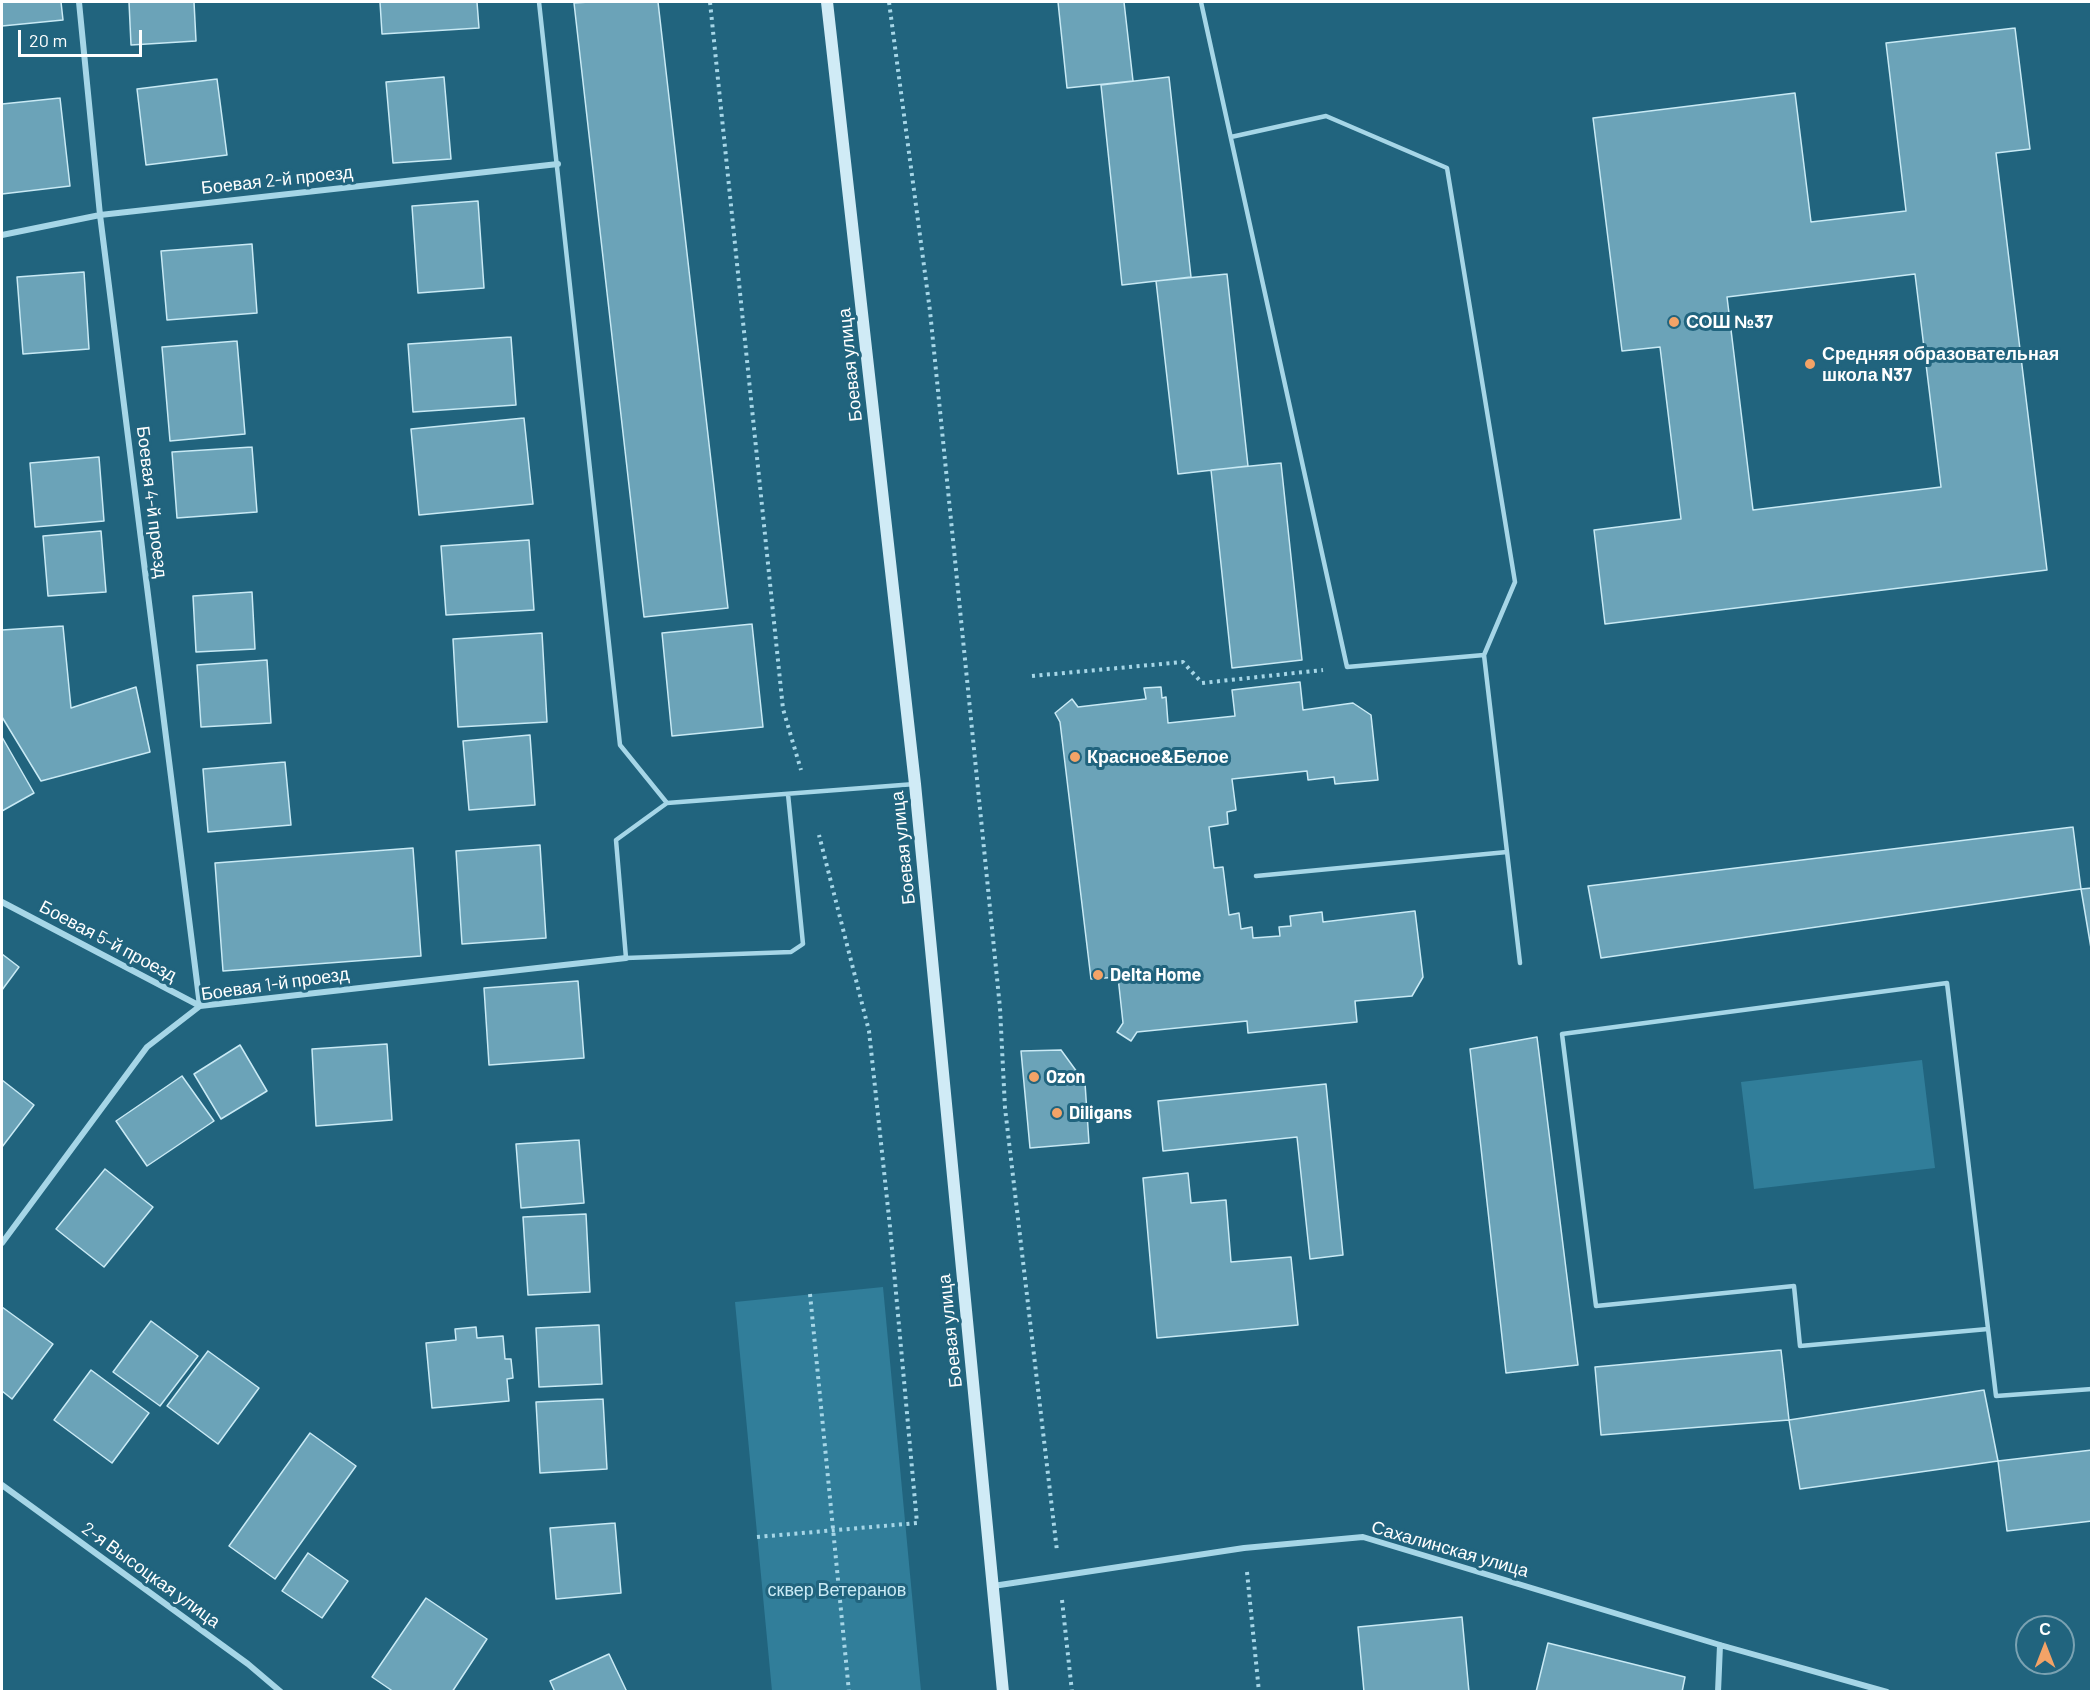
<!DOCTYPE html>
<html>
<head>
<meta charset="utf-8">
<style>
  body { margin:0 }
  #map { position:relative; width:2093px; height:1693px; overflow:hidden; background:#21647e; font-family:Barlow,sans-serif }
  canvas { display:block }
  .frame { position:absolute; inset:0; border:3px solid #fff; pointer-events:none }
  .north { position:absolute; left:2015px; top:1615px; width:60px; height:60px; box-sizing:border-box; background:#21647e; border:2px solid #7aa2b2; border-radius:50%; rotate:0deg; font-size:16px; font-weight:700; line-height:24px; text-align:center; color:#fff }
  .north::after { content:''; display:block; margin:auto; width:21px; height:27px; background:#f3a367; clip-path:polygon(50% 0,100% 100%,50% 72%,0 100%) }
  .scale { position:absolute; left:18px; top:30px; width:124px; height:27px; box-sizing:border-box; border:3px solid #fff; border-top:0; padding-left:8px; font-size:18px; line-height:21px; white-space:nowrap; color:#fff; -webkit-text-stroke:4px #21647e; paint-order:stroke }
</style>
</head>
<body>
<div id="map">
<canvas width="2093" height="1693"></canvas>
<div class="frame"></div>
<div class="north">С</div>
<div class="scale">20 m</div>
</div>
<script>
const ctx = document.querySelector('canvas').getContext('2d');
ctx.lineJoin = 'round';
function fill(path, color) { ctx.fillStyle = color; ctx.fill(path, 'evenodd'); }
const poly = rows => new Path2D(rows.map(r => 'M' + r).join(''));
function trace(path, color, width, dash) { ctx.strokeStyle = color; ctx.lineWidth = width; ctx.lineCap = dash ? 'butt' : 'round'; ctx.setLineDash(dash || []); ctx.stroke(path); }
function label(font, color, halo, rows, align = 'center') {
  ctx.font = font + ' Barlow,sans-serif'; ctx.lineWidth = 6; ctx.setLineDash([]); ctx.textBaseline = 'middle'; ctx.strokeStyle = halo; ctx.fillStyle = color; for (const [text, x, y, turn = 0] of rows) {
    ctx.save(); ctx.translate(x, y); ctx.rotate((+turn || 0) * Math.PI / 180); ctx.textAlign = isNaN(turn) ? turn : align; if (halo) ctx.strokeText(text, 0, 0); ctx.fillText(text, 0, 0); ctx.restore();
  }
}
fill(poly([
  [1922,1060,1935,1168,1754,1189,1741,1082],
  [883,1287,921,1691,772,1691,735,1302]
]), '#317e9a');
const building = poly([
  [2,2,61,2,63,20,2,26,2,2],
  [129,2,194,2,196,41,131,45,129,2],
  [380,2,477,2,479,28,382,34,380,2],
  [589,2,658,2,728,608,644,617,574,3,589,2],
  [1058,2,1124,2,1133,81,1067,88,1058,2],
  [2015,28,2030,149,1996,153,2047,570,1605,624,1594,530,1681,519,1660,347,1622,351,1593,118,1795,93,1811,222,1906,211,1886,43,2015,28],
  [1915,274,1941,487,1753,510,1727,297,1915,274],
  [444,77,451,159,393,163,386,82,444,77],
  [1169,77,1191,277,1122,285,1101,85,1169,77],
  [217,79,227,155,146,165,137,89,217,79],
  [60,98,70,186,2,194,2,104,60,98],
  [478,201,484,288,418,293,412,206,478,201],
  [252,244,257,313,167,320,161,251,252,244],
  [84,272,89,349,23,354,17,277,84,272],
  [1227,274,1248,466,1178,474,1156,281,1227,274],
  [511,337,516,405,413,412,408,344,511,337],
  [237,341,245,434,170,441,162,347,237,341],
  [524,418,533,504,419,515,411,429,524,418],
  [252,447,257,512,177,518,172,452,252,447],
  [99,457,104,521,35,527,30,463,99,457],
  [1281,463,1302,660,1232,668,1211,470,1281,463],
  [101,531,106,592,48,596,43,536,101,531],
  [529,540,534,610,446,615,441,546,529,540],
  [252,592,255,649,196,652,193,596,252,592],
  [752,624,763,727,672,736,662,633,752,624],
  [63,626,71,708,136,687,150,752,41,781,2,717,2,630,63,626],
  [542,633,547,722,458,727,453,639,542,633],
  [267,660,271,723,201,727,197,665,267,660],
  [1300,682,1303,710,1353,703,1371,715,1378,780,1335,784,1334,777,1308,780,1307,771,1232,779,1236,810,1227,812,1228,824,1209,827,1214,868,1223,867,1229,915,1239,913,1241,929,1252,927,1253,938,1280,936,1279,927,1291,926,1290,916,1322,912,1323,922,1415,911,1423,977,1412,996,1355,1001,1357,1022,1248,1033,1247,1021,1137,1032,1131,1041,1117,1032,1123,1023,1118,977,1091,979,1060,722,1055,713,1072,699,1078,707,1146,699,1144,688,1161,687,1162,698,1166,697,1168,723,1235,716,1232,690,1300,682],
  [530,735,535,805,469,810,463,741,530,735],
  [2,737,34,793,2,811,2,737],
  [285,762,291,825,208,832,203,769,285,762],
  [2073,827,2081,889,1601,958,1588,886,2073,827],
  [540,845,546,938,462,944,456,851,540,845],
  [413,848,421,956,223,971,215,863,413,848],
  [2092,888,2092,954,2081,889,2092,888],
  [2,954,19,967,2,990,2,954],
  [578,981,584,1058,489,1065,484,988,578,981],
  [1537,1037,1578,1365,1506,1373,1470,1049,1537,1037],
  [387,1044,392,1120,316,1126,312,1049,387,1044],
  [240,1045,267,1091,221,1119,194,1074,240,1045],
  [1061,1050,1085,1083,1089,1143,1030,1148,1021,1051,1061,1050],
  [182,1076,214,1121,147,1166,116,1121,182,1076],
  [2,1080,34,1105,2,1147,2,1080],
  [1326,1084,1343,1255,1310,1259,1297,1137,1163,1151,1158,1101,1326,1084],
  [579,1140,584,1203,521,1208,516,1144,579,1140],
  [105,1169,153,1207,104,1267,56,1229,105,1169],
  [1188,1173,1191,1203,1226,1200,1231,1262,1291,1257,1298,1325,1157,1338,1143,1178,1188,1173],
  [586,1214,590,1292,528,1295,523,1217,586,1214],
  [2,1307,53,1344,12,1399,2,1391,2,1307],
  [151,1321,198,1356,160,1406,113,1372,151,1321],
  [599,1325,602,1384,539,1387,536,1328,599,1325],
  [476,1327,477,1338,503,1336,505,1359,511,1359,513,1378,507,1379,509,1401,432,1408,426,1343,456,1340,455,1329,476,1327],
  [1781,1350,1789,1420,1601,1435,1595,1367,1781,1350],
  [208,1351,259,1388,218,1444,167,1406,208,1351],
  [91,1370,149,1413,112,1463,54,1420,91,1370],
  [1984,1390,1998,1461,1800,1489,1789,1420,1984,1390],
  [603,1399,607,1469,540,1473,536,1402,603,1399],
  [310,1433,356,1466,275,1579,229,1546,310,1433],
  [2092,1450,2092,1521,2007,1531,1998,1461,2092,1450],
  [615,1523,621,1593,556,1599,550,1528,615,1523],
  [308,1553,348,1581,322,1618,282,1591,308,1553],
  [426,1598,487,1639,452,1692,394,1692,372,1677,426,1598],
  [1462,1617,1469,1692,1364,1692,1358,1627,1462,1617],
  [1548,1643,1685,1677,1682,1692,1536,1692,1548,1643],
  [609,1654,627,1692,555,1692,550,1681,609,1654]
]);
fill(building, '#6ba3b8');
trace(building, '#c9eaf5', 1.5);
trace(poly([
  [710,2,783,709,801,770],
  [889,2,930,311,1000,1008,1005,1108,1057,1551],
  [1032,676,1183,662,1202,683,1323,670],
  [810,1294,849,1692],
  [757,1537,917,1523,890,1227,869,1031,819,835],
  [1247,1572,1259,1692],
  [1062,1600,1072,1692]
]), '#a6d6e7', 4, [3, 4.5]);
trace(poly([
  [539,2,620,745,667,803,915,784],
  [1201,2,1347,667,1484,655,1520,963],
  [1231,137,1326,116,1447,168,1515,582,1484,655],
  [667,803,616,840,626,958,791,952,803,944,788,794],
  [1256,876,1507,852],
  [1988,1329,1800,1346,1794,1286,1596,1306,1562,1034,1947,983,1996,1396,2092,1389]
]), '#a6d6e7', 4.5);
trace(poly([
  [79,2,100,215,200,1006],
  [2,235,100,215,558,164],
  [2,902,200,1006],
  [2,1243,147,1047,200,1006,626,958],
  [2,1485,248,1664,281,1692],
  [993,1586,1244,1548,1363,1537,1720,1645,1887,1692],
  [1718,1692,1720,1645]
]), '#a6d6e7', 6);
trace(poly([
  [827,2,915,784,1003,1692]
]), '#d0ebf6', 12);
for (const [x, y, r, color] of [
  [1674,322,6,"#f3a367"],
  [1810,364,6,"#f3a367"],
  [1075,757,6,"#f3a367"],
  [1098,975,6,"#f3a367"],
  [1034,1077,6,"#f3a367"],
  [1057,1113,6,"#f3a367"]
]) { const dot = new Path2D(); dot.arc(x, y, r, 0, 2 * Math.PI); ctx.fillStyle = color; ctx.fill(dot); trace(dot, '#21647e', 2); }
label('18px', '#fff', '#21647e', [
  ["Боевая 2-й проезд",277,180,-6],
  ["Боевая улица",850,365,-96],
  ["Боевая 4-й проезд",152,502,83],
  ["Боевая улица",903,848,-96],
  ["Боевая 5-й проезд",108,941,28],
  ["Боевая 1-й проезд",275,984,-8],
  ["Боевая улица",950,1331,-96],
  ["Сахалинская улица",1450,1549,16],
  ["2-я Высоцкая улица",151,1575,36]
]);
label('bold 18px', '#fff', '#21647e', [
  ["СОШ №37",1686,322],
  ["Средняя образовательная",1822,354],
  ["школа N37",1822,375],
  ["Красное&Белое",1087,757],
  ["Delta Home",1110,975],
  ["Ozon",1046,1077],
  ["Diligans",1069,1113]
], 'left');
label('18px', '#c9eaf5', '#21647e', [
  ["сквер Ветеранов",837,1590]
]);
</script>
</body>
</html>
